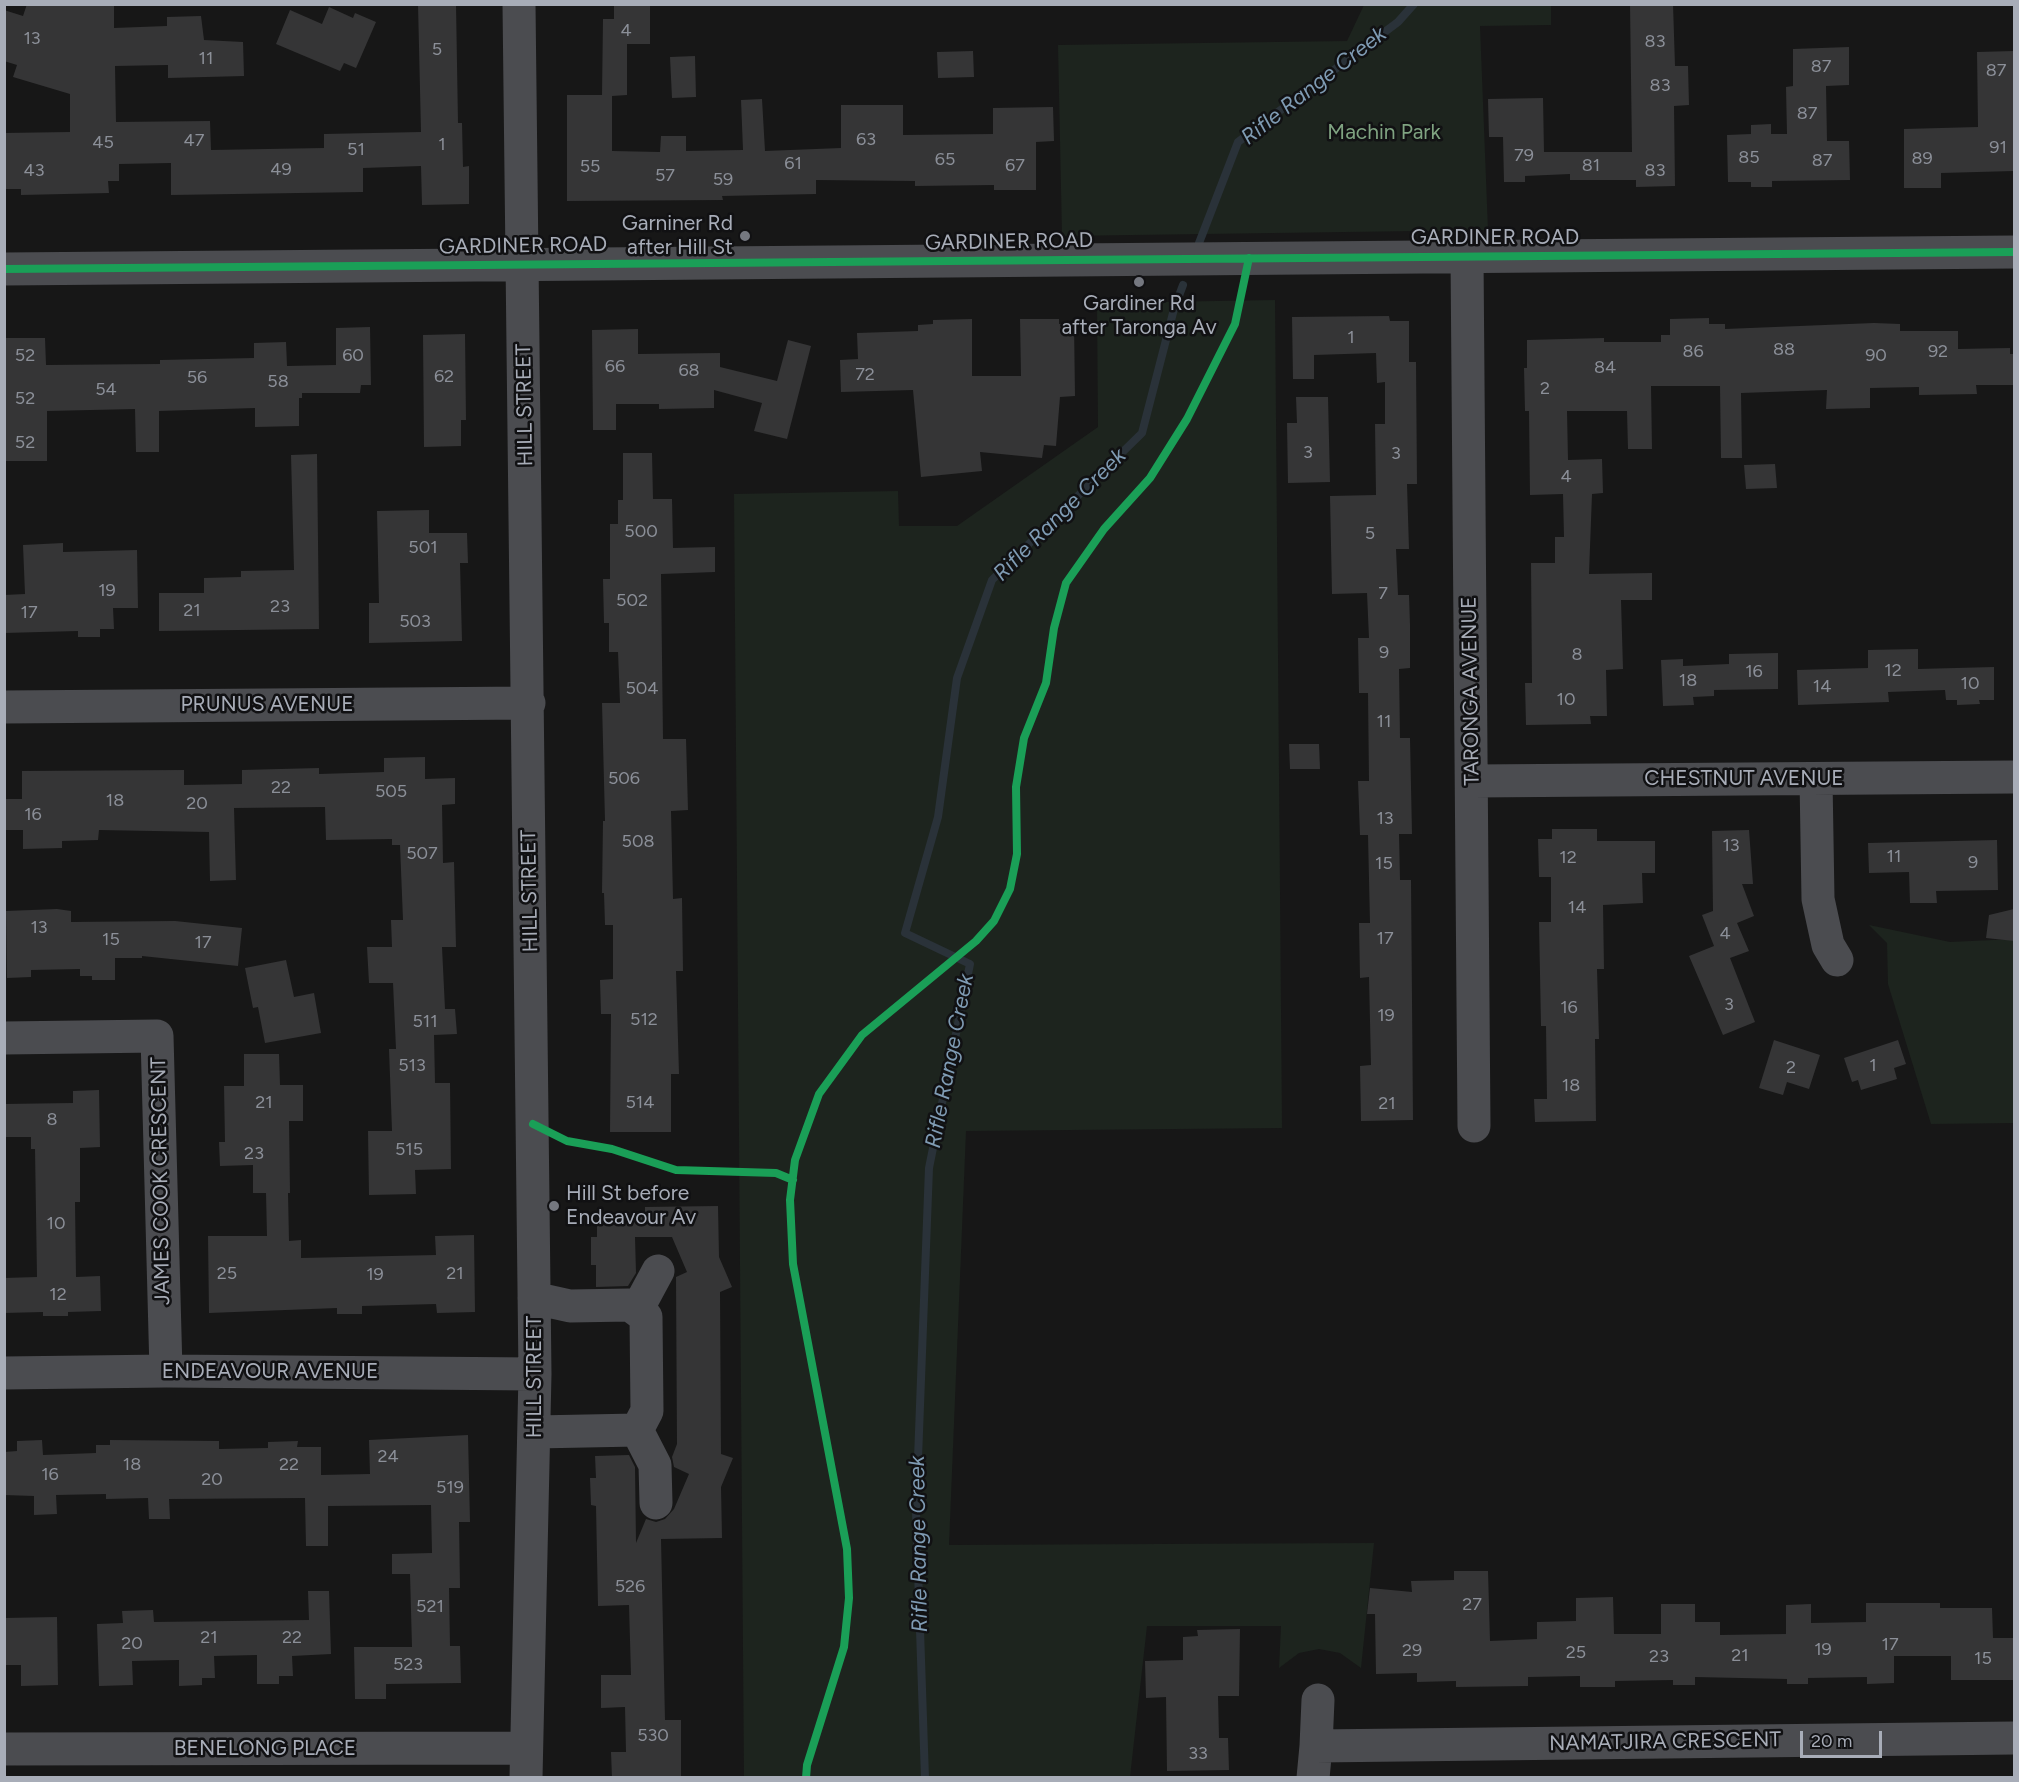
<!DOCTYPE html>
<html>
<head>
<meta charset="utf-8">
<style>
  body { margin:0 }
  #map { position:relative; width:2019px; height:1782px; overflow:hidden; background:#171717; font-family:Figtree,sans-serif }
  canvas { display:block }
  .frame { position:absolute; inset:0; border:6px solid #a8adb8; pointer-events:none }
  .scale { position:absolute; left:1800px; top:1731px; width:82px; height:27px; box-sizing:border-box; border:3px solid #a8adb8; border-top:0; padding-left:8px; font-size:18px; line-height:21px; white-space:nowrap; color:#a8adb8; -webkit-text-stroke:4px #111113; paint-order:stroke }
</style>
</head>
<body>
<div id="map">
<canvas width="2019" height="1782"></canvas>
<div class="frame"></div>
<div class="scale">20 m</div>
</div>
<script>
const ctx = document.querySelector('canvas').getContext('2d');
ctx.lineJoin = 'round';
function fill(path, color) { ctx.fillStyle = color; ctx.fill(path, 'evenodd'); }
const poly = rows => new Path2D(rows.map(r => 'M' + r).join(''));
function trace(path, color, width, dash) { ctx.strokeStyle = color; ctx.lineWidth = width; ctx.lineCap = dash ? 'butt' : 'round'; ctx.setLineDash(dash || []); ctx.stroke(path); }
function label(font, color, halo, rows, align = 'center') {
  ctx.font = font + ' Figtree,sans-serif'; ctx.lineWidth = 5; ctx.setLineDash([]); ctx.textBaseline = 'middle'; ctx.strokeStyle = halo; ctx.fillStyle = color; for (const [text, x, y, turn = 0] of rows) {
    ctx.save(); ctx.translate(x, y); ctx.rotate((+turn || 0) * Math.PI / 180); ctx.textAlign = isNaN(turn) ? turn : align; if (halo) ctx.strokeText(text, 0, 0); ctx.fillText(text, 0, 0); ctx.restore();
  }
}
fill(poly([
  [1364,5,1551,5,1551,25,1480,26,1488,230,1062,236,1058,45,1347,41],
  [1275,300,1282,1128,966,1131,949,1545,1374,1543,1361,1668,1340,1653,1319,1649,1299,1653,1279,1668,1281,1626,1147,1626,1130,1777,744,1777,734,494,898,491,899,526,957,526,1098,427,1097,303],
  [1869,925,1950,942,2014,939,2014,1123,1931,1124,1888,984,1887,943]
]), '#1d241e');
trace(poly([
  [1199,243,1238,142,1398,22,1414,4],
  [925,1778,916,1511,929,1168,970,964,905,933,938,817,957,678,992,580,1142,433,1174,309,1183,285]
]), '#2a3239', 8);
fill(poly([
  [27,4,114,5,114,28,167,26,167,17,201,16,204,40,243,42,244,76,168,78,168,65,115,66,116,122,210,121,211,150,324,148,324,134,421,132,418,4,456,4,458,123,462,123,463,167,469,166,469,204,422,205,421,166,363,168,363,192,171,195,171,163,119,164,119,181,108,181,109,193,21,195,21,189,4,189,4,133,70,132,70,94,13,77,17,65,4,61,4,10,23,16],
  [614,4,650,4,650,44,627,44,627,95,612,96,612,151,660,152,661,136,686,136,686,151,743,150,741,100,762,99,765,151,841,148,841,105,903,105,903,135,993,134,993,108,1053,107,1054,141,1036,142,1036,190,994,190,994,185,915,186,915,181,816,180,816,194,722,196,723,200,567,201,567,95,602,95,603,19,614,19],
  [1630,4,1673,4,1675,66,1688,66,1689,105,1674,106,1675,186,1636,187,1636,180,1570,180,1570,174,1525,176,1525,182,1504,182,1503,137,1489,137,1488,99,1543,98,1544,152,1632,152],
  [329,7,353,18,355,13,376,22,356,68,344,63,340,71,276,44,290,10,322,24],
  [1849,47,1849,85,1826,86,1827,141,1849,141,1850,180,1772,181,1772,187,1751,187,1751,182,1728,182,1727,135,1751,134,1751,125,1771,124,1771,134,1787,134,1786,87,1793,86,1793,49],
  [973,51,974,77,938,78,937,52],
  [2014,51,2014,171,1941,173,1941,188,1904,188,1904,129,1978,127,1977,52],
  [695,56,696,97,672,98,670,57],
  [1389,316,1390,321,1409,321,1409,362,1416,362,1417,484,1407,484,1409,549,1396,549,1398,595,1409,595,1410,625,1410,668,1399,669,1400,738,1410,738,1412,834,1399,834,1400,880,1411,880,1413,1120,1361,1121,1360,1066,1371,1065,1369,977,1360,978,1359,923,1370,923,1368,835,1360,835,1358,781,1369,781,1368,693,1359,693,1358,638,1369,638,1367,593,1332,594,1330,496,1376,495,1375,424,1385,424,1385,382,1377,383,1376,353,1314,355,1314,379,1293,379,1292,317],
  [1709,318,1709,324,1725,324,1725,329,1874,323,1900,324,1900,331,1958,331,1958,349,2010,348,2010,354,2014,354,2014,385,1976,385,1977,394,1919,395,1919,387,1870,388,1870,408,1826,409,1827,390,1741,393,1742,458,1721,458,1720,386,1651,386,1652,449,1628,449,1627,411,1567,411,1568,460,1602,459,1603,493,1592,494,1589,574,1652,573,1652,600,1621,600,1623,669,1606,670,1607,716,1590,716,1591,724,1526,725,1525,683,1532,683,1531,563,1555,563,1555,537,1564,537,1563,494,1530,495,1529,411,1525,411,1524,368,1527,368,1527,340,1604,338,1604,342,1661,342,1661,335,1670,335,1670,319],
  [972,319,972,376,1021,376,1020,319,1059,319,1059,324,1074,323,1075,396,1060,397,1056,446,1044,445,1042,458,980,452,982,471,921,477,913,390,841,392,840,360,858,359,857,333,918,331,918,325,933,324,933,320],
  [370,327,371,385,361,385,360,393,302,393,302,398,299,398,299,426,255,427,255,408,159,411,159,452,136,452,135,409,47,411,47,461,4,461,4,338,45,338,46,365,160,364,160,360,254,358,254,343,286,342,287,366,336,365,336,328],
  [638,329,638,354,720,353,720,367,777,381,788,340,811,346,787,439,754,431,762,403,714,390,714,408,659,409,659,404,616,404,616,430,593,430,592,330],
  [465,334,466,420,461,420,461,446,424,447,423,335],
  [1296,397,1328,397,1330,482,1288,483,1287,423,1297,423],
  [623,453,652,453,653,499,672,499,673,548,715,547,715,572,661,574,663,739,686,739,688,810,671,811,673,899,682,898,683,971,676,971,679,1074,671,1074,671,1132,610,1132,611,1014,601,1014,600,980,613,979,613,925,605,925,604,893,602,893,603,821,605,821,602,703,620,703,618,652,609,652,609,623,604,623,603,579,610,579,610,524,618,524,618,500,623,500],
  [317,454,319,629,159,631,159,593,204,593,204,578,241,577,241,571,294,570,291,455],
  [1775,464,1777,488,1746,489,1744,465],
  [429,510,429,533,467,533,468,563,460,563,462,641,369,643,369,603,379,603,377,511],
  [63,543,63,552,137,550,138,608,113,608,114,629,100,629,100,637,78,637,78,631,4,633,4,595,25,594,23,545],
  [1918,649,1918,669,1994,667,1994,700,1979,700,1980,704,1957,705,1957,700,1946,700,1945,690,1888,692,1889,702,1798,705,1797,670,1868,668,1868,650],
  [1778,653,1778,689,1714,690,1714,696,1693,697,1694,705,1663,706,1661,660,1683,659,1683,666,1729,664,1729,654],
  [1289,744,1319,744,1320,769,1290,769],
  [425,757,425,779,455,778,455,804,442,805,443,863,454,862,456,947,442,947,445,1009,455,1009,457,1034,434,1035,435,1083,450,1083,451,1169,415,1170,416,1194,369,1195,368,1131,392,1131,389,1049,396,1049,393,983,369,983,367,947,392,947,391,920,403,920,400,845,392,845,392,839,326,840,325,807,234,808,236,880,210,881,209,832,99,830,98,840,62,841,62,848,23,849,23,830,4,830,4,799,22,799,22,771,184,770,184,785,242,784,242,770,319,768,319,774,384,772,384,758],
  [1552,829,1597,829,1597,841,1655,841,1655,873,1642,873,1643,903,1603,905,1604,969,1597,969,1599,1039,1595,1039,1596,1121,1535,1122,1534,1099,1547,1099,1546,1026,1541,1026,1539,922,1551,922,1551,877,1539,877,1538,839,1552,839],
  [1749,830,1753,884,1742,884,1754,916,1737,923,1749,951,1730,958,1755,1022,1723,1035,1689,956,1714,946,1702,915,1713,911,1712,831],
  [1997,840,1998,890,1936,891,1937,903,1910,903,1909,872,1869,873,1868,843],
  [57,909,71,911,71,922,175,921,242,928,238,966,142,956,142,958,115,958,115,980,92,980,92,976,80,976,80,969,31,970,31,977,7,978,6,911],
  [2014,909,2014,941,1986,938,1989,915],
  [286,960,294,997,314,993,321,1033,265,1043,258,1007,253,1008,245,968],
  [1774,1040,1820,1055,1809,1089,1787,1082,1783,1095,1759,1088],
  [1898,1040,1906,1064,1894,1068,1897,1079,1861,1090,1858,1080,1852,1082,1844,1058],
  [244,1054,279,1054,280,1085,303,1085,303,1121,289,1121,290,1193,288,1193,289,1241,301,1240,301,1258,436,1255,435,1236,474,1235,475,1312,437,1313,436,1304,362,1306,362,1314,337,1314,337,1308,209,1313,208,1236,267,1236,266,1193,253,1193,253,1165,220,1166,219,1142,225,1142,224,1086,244,1086],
  [99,1090,100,1147,80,1148,80,1202,75,1202,76,1277,100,1276,101,1311,68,1312,68,1316,43,1316,43,1312,4,1313,4,1278,37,1277,35,1149,31,1149,31,1137,4,1137,4,1104,73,1103,73,1091],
  [718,1206,719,1257,732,1287,720,1292,721,1454,733,1458,721,1487,722,1538,661,1539,665,1720,681,1720,681,1778,612,1778,611,1752,626,1752,625,1707,601,1708,601,1675,631,1675,629,1605,598,1606,596,1506,591,1505,590,1478,596,1478,595,1456,629,1455,635,1467,636,1543,646,1519,656,1522,665,1519,674,1509,689,1474,674,1467,672,1457,677,1444,676,1277,687,1272,672,1237,635,1237,636,1273,628,1286,596,1287,596,1265,591,1265,591,1237,597,1237,597,1215,645,1215,645,1207],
  [468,1435,470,1522,459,1522,460,1588,449,1588,450,1646,460,1646,461,1683,386,1684,386,1699,355,1699,354,1647,412,1647,410,1574,392,1574,392,1554,432,1553,431,1505,328,1506,328,1546,306,1546,305,1498,169,1499,170,1519,149,1519,148,1498,106,1499,106,1494,56,1495,57,1514,34,1515,34,1496,4,1495,4,1452,17,1451,17,1441,42,1440,43,1455,96,1453,96,1445,110,1445,110,1440,219,1441,219,1449,268,1448,268,1442,298,1441,297,1447,321,1447,321,1475,370,1474,369,1440],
  [1454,1571,1488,1571,1490,1641,1537,1639,1537,1622,1576,1621,1576,1598,1613,1597,1614,1634,1661,1634,1661,1604,1695,1604,1695,1622,1720,1622,1720,1635,1786,1634,1786,1605,1811,1604,1811,1623,1866,1622,1866,1603,1940,1603,1940,1608,1992,1608,1993,1638,2014,1638,2014,1680,1951,1680,1951,1656,1894,1656,1894,1683,1867,1684,1867,1677,1808,1678,1808,1684,1787,1684,1787,1679,1695,1677,1695,1685,1673,1685,1673,1680,1615,1681,1615,1687,1580,1687,1580,1676,1528,1677,1528,1686,1456,1687,1456,1681,1417,1682,1417,1673,1376,1674,1375,1614,1367,1614,1370,1588,1412,1592,1411,1581,1454,1580],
  [308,1591,329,1591,331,1654,292,1656,293,1676,279,1676,279,1684,257,1684,257,1655,214,1656,215,1678,202,1678,202,1685,179,1686,179,1660,132,1661,133,1685,99,1686,97,1624,123,1623,122,1611,153,1610,154,1622,309,1620],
  [57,1617,58,1685,21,1686,21,1665,4,1665,4,1618],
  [1240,1629,1239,1696,1218,1696,1219,1738,1228,1738,1229,1770,1167,1771,1166,1697,1146,1698,1145,1661,1183,1660,1183,1637,1198,1636,1197,1630]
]), '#353536');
trace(poly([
  [519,4,535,1374,526,1778],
  [1467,256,1474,1126],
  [4,269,2014,252],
  [4,707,529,703],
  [1816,779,1818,899,1828,945,1837,960],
  [1473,781,2014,777],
  [4,1038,157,1036,166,1371],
  [534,1298,570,1306,630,1305,646,1317,647,1411,637,1430],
  [637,1310,658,1271],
  [4,1373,166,1371,535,1374],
  [535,1432,637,1430,655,1465,656,1503],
  [1316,1746,1318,1700],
  [4,1749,525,1748],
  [1313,1778,1316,1746,2014,1738]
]), '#4b4c50', 33);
trace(poly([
  [4,269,2014,252],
  [533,1124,567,1141,612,1149,676,1170,776,1173,793,1180],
  [806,1778,807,1765,844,1647,849,1598,847,1549,793,1264,790,1200,795,1160,819,1094,862,1035,976,941,994,921,1010,889,1017,854,1016,787,1024,738,1046,683,1054,628,1066,583,1104,529,1150,478,1187,419,1235,324,1249,258]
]), '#1a9f57', 8);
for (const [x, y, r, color] of [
  [745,236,6,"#757880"],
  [1139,282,6,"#757880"],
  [554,1206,6,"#757880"]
]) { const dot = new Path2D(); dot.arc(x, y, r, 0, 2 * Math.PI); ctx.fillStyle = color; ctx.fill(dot); trace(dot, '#111113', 2); }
label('18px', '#8b8f98', null, [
  ["4",626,31],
  ["13",32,39],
  ["83",1655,42],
  ["5",437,50],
  ["11",206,59],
  ["87",1821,67],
  ["87",1996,71],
  ["83",1660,86],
  ["87",1807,114],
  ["63",866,140],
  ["47",194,141],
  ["45",103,143],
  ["1",442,145],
  ["91",1998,148],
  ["51",356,150],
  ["79",1524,156],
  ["85",1749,158],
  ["89",1922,159],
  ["65",945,160],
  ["87",1822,161],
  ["61",793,164],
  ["67",1015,166],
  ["81",1591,166],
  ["55",590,167],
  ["49",281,170],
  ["43",34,171],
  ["83",1655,171],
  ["57",665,176],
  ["59",723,180],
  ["1",1351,338],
  ["88",1784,350],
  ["86",1693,352],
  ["92",1938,352],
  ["52",25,356],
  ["60",353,356],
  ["90",1876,356],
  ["66",615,367],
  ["84",1605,368],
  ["68",689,371],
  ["72",865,375],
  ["62",444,377],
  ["56",197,378],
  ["58",278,382],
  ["2",1545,389],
  ["54",106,390],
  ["52",25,399],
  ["52",25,443],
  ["3",1308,453],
  ["3",1396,454],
  ["4",1566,477],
  ["500",641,532],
  ["5",1370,534],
  ["501",423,548],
  ["19",107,591],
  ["7",1383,594],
  ["502",632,601],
  ["23",280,607],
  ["21",192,611],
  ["17",29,613],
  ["503",415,622],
  ["9",1384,653],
  ["8",1577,655],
  ["12",1893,671],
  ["16",1754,672],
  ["18",1688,681],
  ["10",1970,684],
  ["14",1822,687],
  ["504",642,689],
  ["10",1566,700],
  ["11",1384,722],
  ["506",624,779],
  ["22",281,788],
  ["505",391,792],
  ["18",115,801],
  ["20",197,804],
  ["16",33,815],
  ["13",1385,819],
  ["508",638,842],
  ["13",1731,846],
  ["507",422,854],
  ["11",1894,857],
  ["12",1568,858],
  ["9",1973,863],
  ["15",1384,864],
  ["14",1577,908],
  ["13",39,928],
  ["4",1725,934],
  ["17",1385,939],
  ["15",111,940],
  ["17",203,943],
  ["3",1729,1005],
  ["16",1569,1008],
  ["19",1386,1016],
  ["512",644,1020],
  ["511",425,1022],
  ["513",412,1066],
  ["1",1873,1066],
  ["2",1791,1068],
  ["18",1571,1086],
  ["21",264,1103],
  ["514",640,1103],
  ["21",1387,1104],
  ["8",52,1120],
  ["515",409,1150],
  ["23",254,1154],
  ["10",56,1224],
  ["25",227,1274],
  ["21",455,1274],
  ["19",375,1275],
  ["12",58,1295],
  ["24",388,1457],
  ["18",132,1465],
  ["22",289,1465],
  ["16",50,1475],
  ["20",212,1480],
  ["519",450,1488],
  ["526",630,1587],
  ["27",1472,1605],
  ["521",430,1607],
  ["21",209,1638],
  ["22",292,1638],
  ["20",132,1644],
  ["17",1890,1645],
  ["19",1823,1650],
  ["29",1412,1651],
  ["25",1576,1653],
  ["21",1740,1656],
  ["23",1659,1657],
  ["15",1983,1659],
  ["523",408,1665],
  ["530",653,1736],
  ["33",1198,1754]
]);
label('21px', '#7fa381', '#111113', [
  ["Machin Park",1384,133]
]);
label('21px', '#a8adb8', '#111113', [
  ["Garniner Rd",733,224],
  ["after Hill St",733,248],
  ["Gardiner Rd",1139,304,"center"],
  ["after Taronga Av",1139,328,"center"],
  ["Hill St before",566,1194,"left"],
  ["Endeavour Av",566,1218,"left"]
], 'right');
label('21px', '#a8adb8', '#111113', [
  ["GARDINER ROAD",1495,238],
  ["GARDINER ROAD",1009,242,-1],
  ["GARDINER ROAD",523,246,-1],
  ["HILL STREET",525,405,-91],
  ["TARONGA AVENUE",1471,691,-91],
  ["PRUNUS AVENUE",267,705],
  ["CHESTNUT AVENUE",1744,779],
  ["HILL STREET",530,891,-91],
  ["JAMES COOK CRESCENT",161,1181,-91],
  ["ENDEAVOUR AVENUE",270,1372],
  ["HILL STREET",535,1377,-90],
  ["NAMATJIRA CRESCENT",1665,1742,-1],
  ["BENELONG PLACE",265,1749]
]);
label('italic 22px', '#7f9bb3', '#111113', [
  ["Rifle Range Creek",1314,86,-38],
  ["Rifle Range Creek",1060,515,-45],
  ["Rifle Range Creek",950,1061,-79],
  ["Rifle Range Creek",919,1544,-91]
]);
</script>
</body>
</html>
